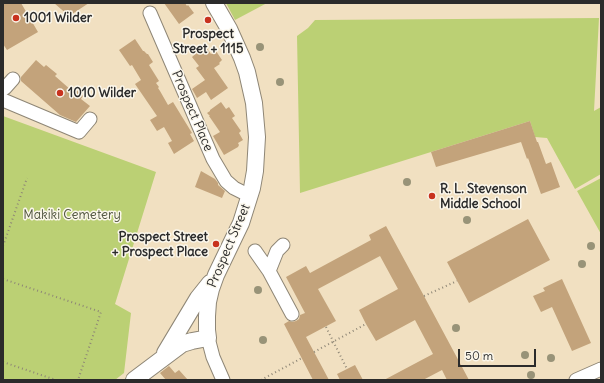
<!DOCTYPE html>
<html>
<head>
<meta charset="utf-8">
<style>
  body { margin:0 }
  #map { position:relative; width:604px; height:383px; overflow:hidden; background:#f1e0c1; font-family:Delius,sans-serif }
  canvas { display:block }
  .frame { position:absolute; inset:0; border:4px solid #2b2b2b; pointer-events:none }
  .scale { position:absolute; left:458px; top:349px; width:78px; height:18px; box-sizing:border-box; border:2px solid #2b2b2b; border-top:0; padding-left:5px; font-size:12px; line-height:14px; white-space:nowrap; color:#2b2b2b; -webkit-text-stroke:3px #fbf7ec; paint-order:stroke }
</style>
</head>
<body>
<div id="map">
<canvas width="604" height="383"></canvas>
<div class="frame"></div>
<div class="scale">50 m</div>
</div>
<script>
const ctx = document.querySelector('canvas').getContext('2d');
ctx.lineJoin = 'round';
function fill(path, color) { ctx.fillStyle = color; ctx.fill(path, 'evenodd'); }
const poly = rows => new Path2D(rows.map(r => 'M' + r).join(''));
function trace(path, color, width, dash) { ctx.strokeStyle = color; ctx.lineWidth = width; ctx.lineCap = dash ? 'butt' : 'round'; ctx.setLineDash(dash || []); ctx.stroke(path); }
function label(font, color, halo, rows, align = 'center') {
  ctx.font = font + ' Delius,sans-serif'; ctx.lineWidth = 3; ctx.setLineDash([]); ctx.textBaseline = 'middle'; ctx.strokeStyle = halo; ctx.fillStyle = color; for (const [text, x, y, turn = 0] of rows) {
    ctx.save(); ctx.translate(x, y); ctx.rotate((+turn || 0) * Math.PI / 180); ctx.textAlign = isNaN(turn) ? turn : align; if (halo) ctx.strokeText(text, 0, 0); ctx.fillText(text, 0, 0); ctx.restore();
  }
}
fill(poly([
  [226,3,267,3,235,20],
  [599,18,594,111,601,107,601,174,575,189,547,138,535,137,530,121,431,152,300,193,297,36,308,28,315,20],
  [3,116,156,172,115,304,131,313,124,373,115,380,3,380],
  [601,178,601,234,577,191]
]), '#bbd074');
fill(poly([
  [3,3,21,3,38,32,7,50,3,44],
  [54,3,89,3,69,16],
  [164,3,185,3,187,6,188,5,194,13,179,24],
  [135,39,143,51,144,51,147,54,148,54,153,62,149,65,159,81,156,83,159,87,158,88,160,91,168,105,173,102,192,133,190,134,194,141,174,154,168,143,172,141,164,127,157,131,150,120,157,116,135,84,141,80,132,65,130,66,119,50],
  [205,46,211,54,216,51,222,60,219,63,220,64,214,68,228,88,211,100,206,92,197,98,192,89,205,80,196,68,199,66,192,57],
  [36,60,44,67,46,65,57,74,55,76,71,90,73,87,83,96,81,99,90,106,76,122,60,115,21,81,21,77],
  [221,102,226,109,229,107,235,116,232,118,241,131,239,133,243,140,238,143,239,145,238,147,224,155,213,136,220,132,209,116,210,116,207,113,210,111,210,110],
  [530,121,537,142,538,142,546,164,551,162,560,187,541,194,528,158,527,159,521,142,436,167,431,152],
  [201,171,215,179,218,183,218,185,225,191,222,198,195,187],
  [528,219,550,260,469,303,447,262],
  [386,226,424,296,469,380,447,380,442,370,423,380,384,380,433,354,415,320,376,341,366,324,359,310,398,289,380,256,318,289,336,321,306,337,329,380,313,380,284,324,289,321,292,322,296,321,299,319,300,315,305,313,286,277,306,266,310,273,371,240,369,235],
  [562,279,591,343,572,351,552,307,541,312,533,296,545,291,543,288],
  [355,365,363,380,340,380,337,374],
  [169,366,175,373,179,370,188,380,166,380,160,373]
]), '#c3a37b');
const minor = poly([
  [150,13,213,159,226,181,234,188,250,196],
  [3,89,5,88,13,79],
  [3,100,79,132,90,119],
  [255,251,269,271,292,314],
  [269,271,277,251,283,245],
  [208,338,213,357,223,380],
  [576,380,601,369]
]);
const major = poly([
  [165,353,198,298,210,283],
  [134,380,182,344,192,341,208,338,207,330,207,316,208,302,211,289,216,275,241,223,252,188,255,171,257,137,254,103,247,72,242,58,229,29,214,3]
]);
trace(minor, '#8e8676', 15);
trace(major, '#8e8676', 18);
trace(poly([
  [3,246,27,178],
  [3,279,101,312,78,380],
  [424,296,457,281],
  [326,327,347,369],
  [314,352,366,324],
  [3,362,56,380],
  [261,380,302,358]
]), '#8e8676', 2, [1, 3]);
trace(minor, '#fff', 13);
trace(major, '#fff', 16);
ctx.fillStyle = '#989378';
for (const [x, y] of [
  [260,47],
  [280,82],
  [407,182],
  [467,220],
  [591,246],
  [582,264],
  [258,290],
  [456,328],
  [263,340],
  [525,355],
  [551,358],
  [531,375]
]) { ctx.beginPath(); ctx.arc(x, y, 4, 0, 2 * Math.PI); ctx.fill(); }
for (const [x, y, r, color] of [
  [16,18,4,"#c8321e"],
  [208,20,4,"#c8321e"],
  [60,93,4,"#c8321e"],
  [432,196,4,"#c8321e"],
  [216,244,4,"#c8321e"]
]) { const dot = new Path2D(); dot.arc(x, y, r, 0, 2 * Math.PI); ctx.fillStyle = color; ctx.fill(dot); trace(dot, '#fbf7ec', 1.5); }
label('bold 13px', '#2b2b2b', '#fbf7ec', [
  ["1001 Wilder",24,18],
  ["Prospect",208,34,"center"],
  ["Street + 1115",208,49,"center"],
  ["1010 Wilder",68,93],
  ["R. L. Stevenson",440,189],
  ["Middle School",440,204],
  ["Prospect Street",208,237,"right"],
  ["+ Prospect Place",208,252,"right"]
], 'left');
label('13px', '#2b2b2b', '#fbf7ec', [
  ["Prospect Place",192,111,67],
  ["Prospect Street",229,246,-67]
]);
label('13px', '#4f543d', '#fbf7ec', [
  ["Makiki Cemetery",72,215]
]);
</script>
</body>
</html>
